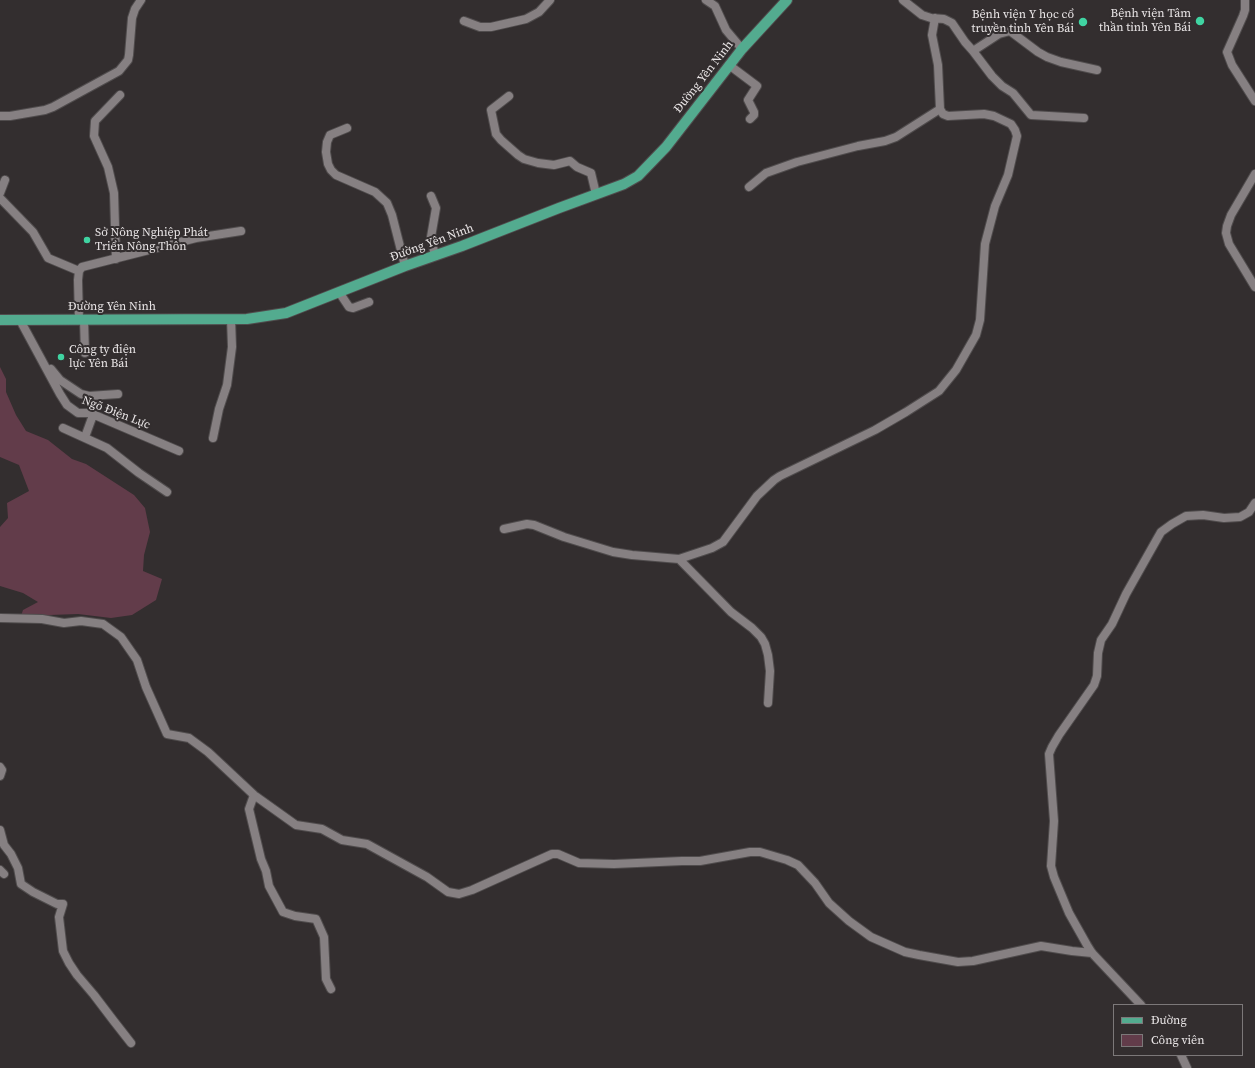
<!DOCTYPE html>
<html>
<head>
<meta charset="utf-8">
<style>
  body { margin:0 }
  #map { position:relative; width:1255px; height:1068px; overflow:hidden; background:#332e2f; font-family:"Source Serif 4",serif }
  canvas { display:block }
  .legend { position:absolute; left:1113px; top:1004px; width:130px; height:52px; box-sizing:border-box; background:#332e2f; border:1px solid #7c7879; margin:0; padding:5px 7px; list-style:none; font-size:12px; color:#eae6e7 }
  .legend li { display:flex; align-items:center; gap:8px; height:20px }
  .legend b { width:20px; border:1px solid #7c7879 }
</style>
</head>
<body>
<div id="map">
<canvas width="1255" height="1068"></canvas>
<ul class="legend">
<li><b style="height:5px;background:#53ab8f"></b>Đường</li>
<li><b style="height:11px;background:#623c4a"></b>Công viên</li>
</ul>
</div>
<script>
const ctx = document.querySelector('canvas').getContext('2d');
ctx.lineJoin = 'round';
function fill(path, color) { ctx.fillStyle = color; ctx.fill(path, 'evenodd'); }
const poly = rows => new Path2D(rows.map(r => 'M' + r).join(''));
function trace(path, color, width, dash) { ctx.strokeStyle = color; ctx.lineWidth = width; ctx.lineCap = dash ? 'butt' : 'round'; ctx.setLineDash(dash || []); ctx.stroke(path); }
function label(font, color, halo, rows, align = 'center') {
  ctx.font = font + ' "Source Serif 4",serif'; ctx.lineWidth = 4; ctx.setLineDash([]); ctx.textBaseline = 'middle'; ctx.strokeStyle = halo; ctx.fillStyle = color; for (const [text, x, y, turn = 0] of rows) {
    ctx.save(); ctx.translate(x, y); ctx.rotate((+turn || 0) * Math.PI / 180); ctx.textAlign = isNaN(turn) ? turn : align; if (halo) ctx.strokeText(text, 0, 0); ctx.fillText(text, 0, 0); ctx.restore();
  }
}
fill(poly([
  [0,367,6,379,6,392,16,415,26,431,48,440,72,459,86,464,134,495,145,508,150,532,144,555,143,571,162,579,156,600,132,615,111,618,78,614,21,616,23,610,38,602,23,593,0,586,0,527,8,518,7,503,29,491,19,465,0,457]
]), '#623c4a');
const minor = poly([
  [706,0,715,6,726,30,742,49],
  [903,0,922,15,931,18,944,19,952,23,965,42,973,51,992,76,1002,86,1013,93,1031,115,1084,118],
  [1245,0,1245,10,1243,16,1227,52,1232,65,1255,101],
  [464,21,480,27,491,27,526,19,539,12,550,0],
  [973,51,999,34,1010,31,1038,52,1047,57,1061,62,1097,70],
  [729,65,757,86,748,100,754,112,754,115,750,119],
  [509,96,491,110,496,134,501,140,518,155,524,159,538,163,554,165,570,161,577,167,591,173,596,194],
  [0,116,10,116,45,110,53,107,119,71,128,60,129,55,132,18,135,9,141,0],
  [347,128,330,135,327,142,326,152,328,164,331,170,336,175,375,192,387,203,392,215,405,266],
  [1255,174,1231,215,1227,226,1226,233,1229,244,1255,287],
  [749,187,766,173,797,162,858,146,885,141,896,137,940,109],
  [0,193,5,180],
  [431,196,436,208,431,237,435,256],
  [0,198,33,232,48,258,79,271],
  [116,259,114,193,108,167,94,136,95,121,120,95],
  [339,292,349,307,353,308,369,302],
  [20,320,60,394,67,405,78,413,90,413,179,451],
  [79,320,78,280,79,271,82,267,196,238,241,231],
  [84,320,85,353],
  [51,369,60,380,81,394,89,396,118,394],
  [63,428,107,448,139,473,167,492],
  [85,437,93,415],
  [213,438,219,409,227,385,232,347,231,319],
  [504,529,527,524,534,525,564,537,613,552,632,555,679,559,731,612,752,628,761,637,765,644,768,655,770,671,768,703],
  [679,559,712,548,723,542,757,496,774,480,780,476,875,430,906,412,939,391,956,370,976,335,980,320,985,244,995,206,1008,175,1017,136,1015,130,1011,124,994,116,984,114,948,116,943,114,940,109,938,65,932,35,935,18],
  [0,618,42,619,64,623,81,621,103,624,121,637,137,660,146,687,167,734,189,738,208,752,254,795,296,825,322,829,342,840,367,844,427,877,448,892,459,894,472,890,552,854,558,854,579,863,614,864,682,861,700,861,750,852,760,852,787,860,798,865,815,883,829,903,849,921,871,937,905,952,919,955,958,962,973,961,1041,946,1072,951,1092,953],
  [0,767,2,770,0,776],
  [254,795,249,809,261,859,266,871,269,886,283,912,295,916,316,919,324,937,326,979,331,989],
  [0,830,4,845,11,854,18,868,21,884,33,892,57,904,63,904,59,917,63,951,69,963,77,975,94,995,113,1020,131,1043],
  [0,870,4,874],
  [1141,1005,1092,953,1087,945,1069,913,1054,877,1051,866,1054,821,1049,754,1052,747,1059,735,1094,685,1097,676,1098,653,1101,640,1112,624,1126,594,1157,539,1161,532,1172,524,1186,516,1203,515,1224,518,1240,517,1249,512,1255,503],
  [1181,1055,1187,1068]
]);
const major = poly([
  [0,320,247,319,286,313,405,266,462,246,559,208,624,184,638,176,666,147,742,49,787,0]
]);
trace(minor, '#504c4d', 10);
trace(major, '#504c4d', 12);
trace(minor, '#868082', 8);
trace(major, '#53ab8f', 10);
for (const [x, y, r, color] of [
  [1200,21,5,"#40d4a2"],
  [1083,22,5,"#40d4a2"],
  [87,240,4,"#40d4a2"],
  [61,357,4,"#40d4a2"]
]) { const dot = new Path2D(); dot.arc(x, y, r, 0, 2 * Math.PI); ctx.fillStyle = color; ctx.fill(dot); trace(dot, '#332e2f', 1.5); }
label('12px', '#eae6e7', '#332e2f', [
  ["Bệnh viện Tâm",1191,14],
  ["thần tỉnh Yên Bái",1191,28],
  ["Bệnh viện Y học cổ",1074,15],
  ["truyền tỉnh Yên Bái",1074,29],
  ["Sở Nông Nghiệp Phát",95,233,"left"],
  ["Triển Nông Thôn",95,247,"left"],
  ["Công ty điện",69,350,"left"],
  ["lực Yên Bái",69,364,"left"]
], 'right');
label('12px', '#eae6e7', '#332e2f', [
  ["Đường Yên Ninh",704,77,-52],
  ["Đường Yên Ninh",432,243,-20],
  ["Đường Yên Ninh",112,307],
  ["Ngõ Điện Lực",116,413,21]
]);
</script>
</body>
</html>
